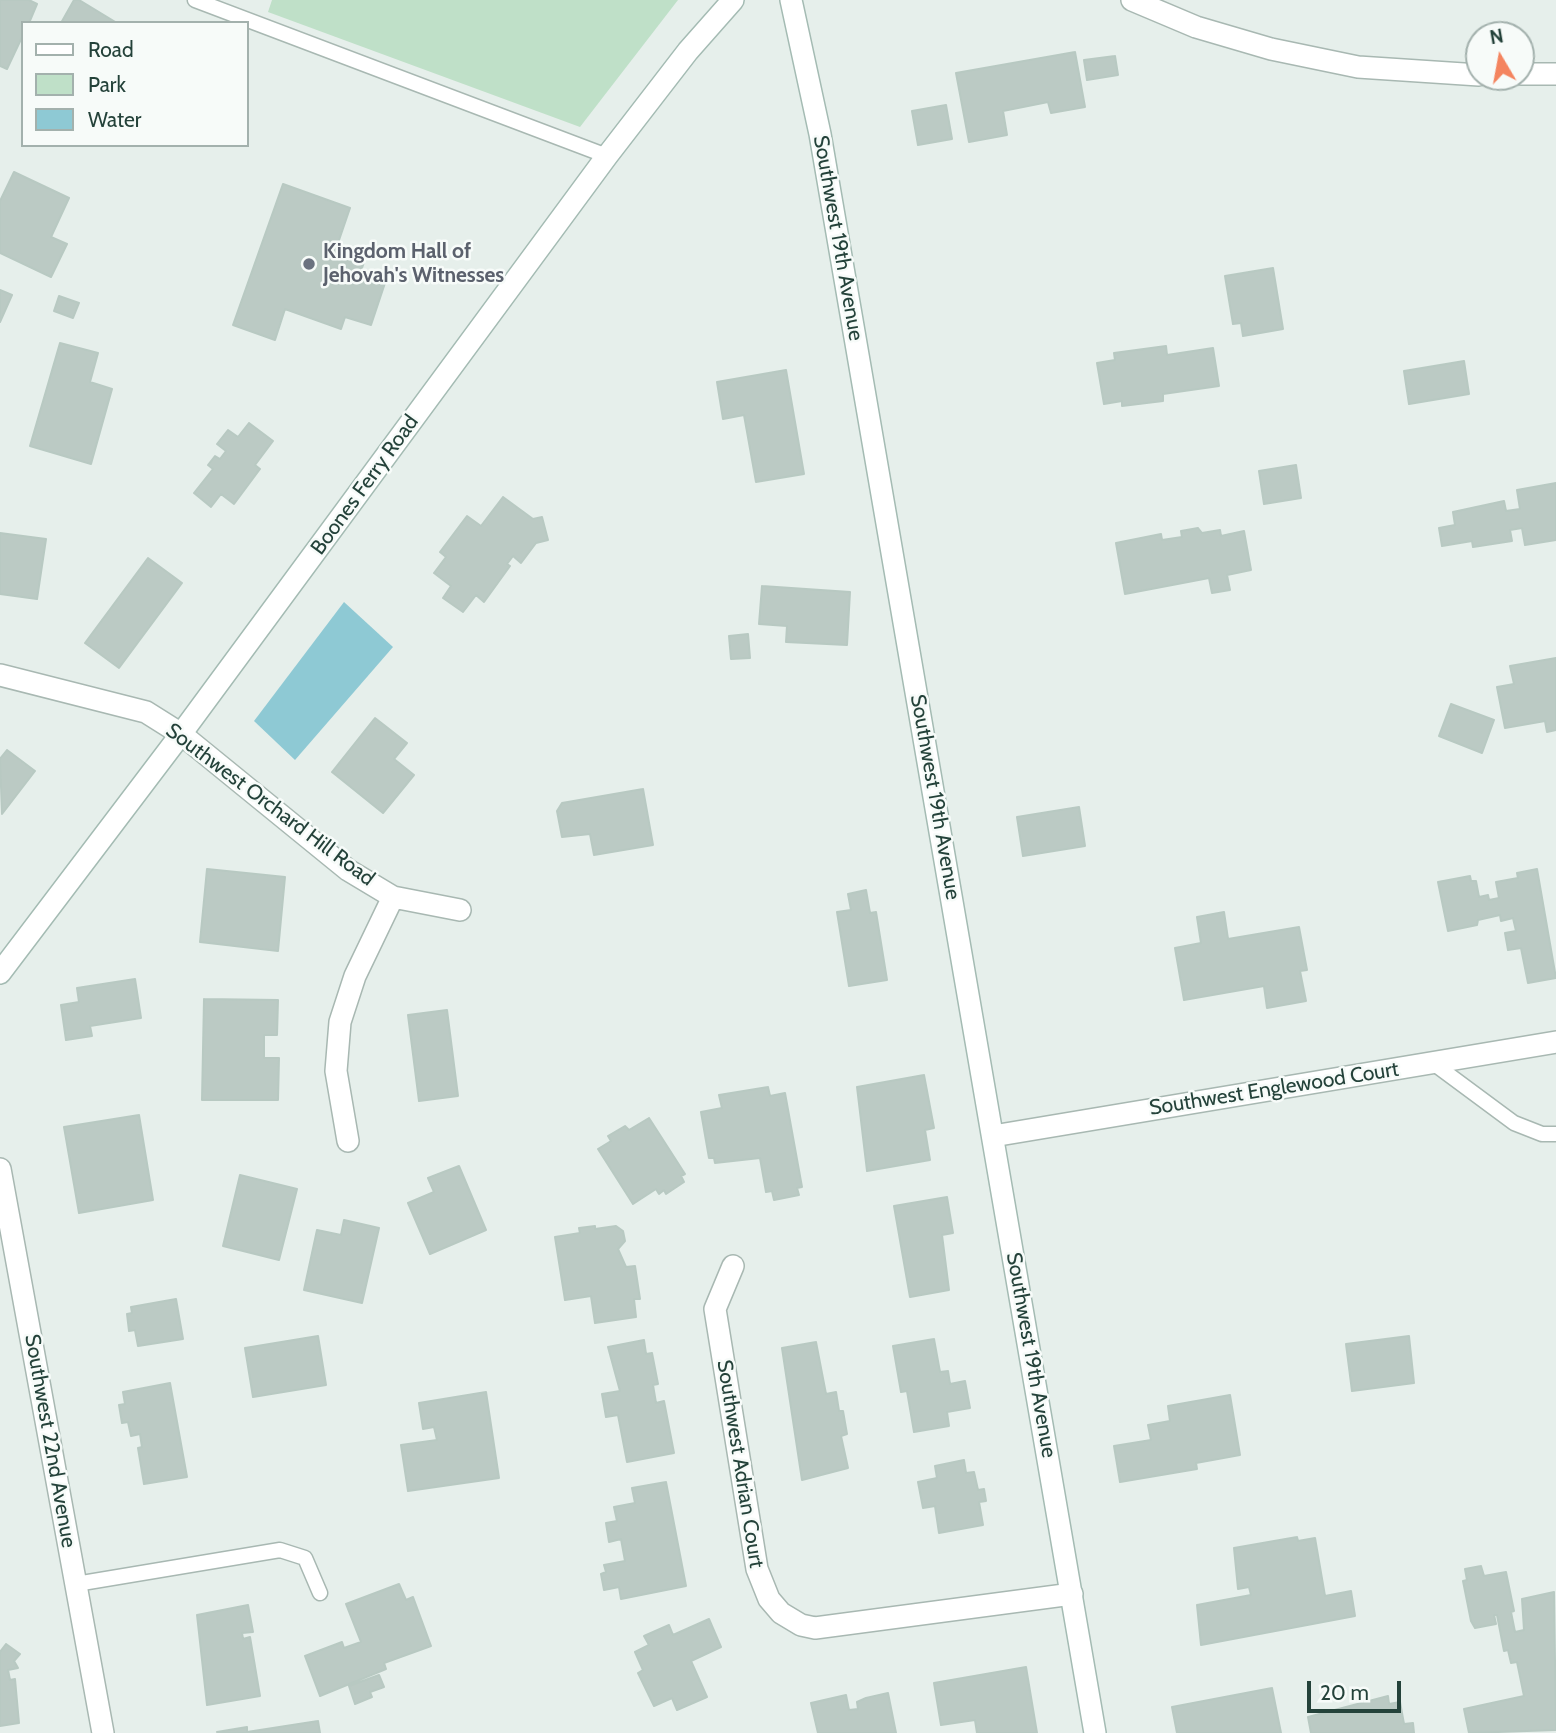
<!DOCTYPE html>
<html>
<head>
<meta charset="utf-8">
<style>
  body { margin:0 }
  #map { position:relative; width:1556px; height:1733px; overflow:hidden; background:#e6efeb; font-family:Cabin,sans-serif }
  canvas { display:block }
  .legend { position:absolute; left:21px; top:21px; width:228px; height:126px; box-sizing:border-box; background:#f7fbf9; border:2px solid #a3b1ad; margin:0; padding:9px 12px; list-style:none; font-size:21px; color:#24423a }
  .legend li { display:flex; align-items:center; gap:14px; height:35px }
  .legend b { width:35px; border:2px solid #a3b1ad }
  .north { position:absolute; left:1465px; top:21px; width:70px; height:70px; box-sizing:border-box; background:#f7fbf9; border:2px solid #a3b1ad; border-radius:50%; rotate:350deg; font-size:19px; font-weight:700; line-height:28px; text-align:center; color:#24423a }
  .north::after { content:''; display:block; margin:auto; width:24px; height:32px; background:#f4845f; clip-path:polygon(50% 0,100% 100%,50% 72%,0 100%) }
  .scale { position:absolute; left:1307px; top:1681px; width:94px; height:32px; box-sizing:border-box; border:4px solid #24423a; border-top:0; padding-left:9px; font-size:21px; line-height:24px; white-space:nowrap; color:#24423a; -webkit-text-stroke:5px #f7fbf9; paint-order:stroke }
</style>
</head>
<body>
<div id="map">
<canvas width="1556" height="1733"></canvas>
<ul class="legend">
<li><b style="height:9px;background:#fff"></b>Road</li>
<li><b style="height:19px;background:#bfe0c8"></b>Park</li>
<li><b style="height:19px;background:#8ec9d4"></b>Water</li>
</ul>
<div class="north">N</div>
<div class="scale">20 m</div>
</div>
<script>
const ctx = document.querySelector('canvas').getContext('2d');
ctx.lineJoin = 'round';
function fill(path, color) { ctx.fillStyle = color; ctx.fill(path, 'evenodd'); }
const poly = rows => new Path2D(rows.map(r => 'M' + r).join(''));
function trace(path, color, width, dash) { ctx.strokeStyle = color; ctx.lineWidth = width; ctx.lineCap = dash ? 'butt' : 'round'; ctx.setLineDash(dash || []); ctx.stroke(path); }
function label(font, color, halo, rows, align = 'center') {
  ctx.font = font + ' Cabin,sans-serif'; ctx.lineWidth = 5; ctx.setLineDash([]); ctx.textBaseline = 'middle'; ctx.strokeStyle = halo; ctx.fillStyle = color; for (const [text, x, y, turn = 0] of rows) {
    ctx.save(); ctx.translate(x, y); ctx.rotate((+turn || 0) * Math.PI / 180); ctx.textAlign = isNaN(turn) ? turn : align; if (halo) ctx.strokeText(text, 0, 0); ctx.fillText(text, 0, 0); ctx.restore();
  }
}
fill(poly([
  [272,0,678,0,580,127,268,12]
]), '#bfe0c8');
fill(poly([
  [344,602,393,647,295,760,254,721]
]), '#8ec9d4');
const building = poly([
  [0,0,29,0,37,4,29,23,23,23,23,35,7,69,0,66,0,0],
  [74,0,79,0,117,23,61,23,74,0],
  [1075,52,1085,107,1051,113,1048,102,1003,111,1007,135,969,142,956,73,1075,52],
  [1115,56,1118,75,1087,80,1084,60,1115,56],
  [946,105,952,139,918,145,912,111,946,105],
  [14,172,69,198,51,237,67,244,51,277,0,253,0,201,14,172],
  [283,184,350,208,337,246,366,256,361,271,386,280,371,325,345,317,341,329,285,309,275,340,233,325,283,184],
  [1273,268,1283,329,1243,336,1241,323,1233,324,1225,276,1273,268],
  [0,290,12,295,0,322,0,290],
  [59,296,79,303,73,318,54,311,59,296],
  [60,343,98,353,90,382,112,389,91,464,30,446,60,343],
  [1166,346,1167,355,1213,348,1219,386,1163,394,1163,401,1122,406,1122,401,1104,404,1097,363,1115,360,1114,353,1166,346],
  [1464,361,1469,394,1409,404,1404,371,1464,361],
  [786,370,804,474,756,482,744,415,723,419,717,382,786,370],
  [249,423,273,441,255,465,260,469,234,504,221,494,211,507,194,493,213,469,208,465,215,456,220,459,226,451,217,444,228,430,238,437,249,423],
  [1296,465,1301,498,1264,504,1259,471,1296,465],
  [1556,483,1556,540,1525,545,1522,528,1510,530,1512,541,1473,547,1472,541,1442,546,1439,528,1455,525,1453,512,1504,501,1506,511,1520,509,1517,490,1556,483],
  [503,497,533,519,542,517,548,540,536,543,521,563,513,556,507,564,510,566,484,602,476,595,463,612,443,598,451,586,434,573,446,557,440,552,467,516,481,526,503,497],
  [1198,528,1202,533,1220,530,1221,536,1244,531,1251,570,1227,575,1230,590,1212,593,1209,578,1125,594,1116,543,1161,534,1162,540,1182,537,1181,531,1198,528],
  [0,533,46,539,37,599,0,594,0,533],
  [148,558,182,583,119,668,85,643,148,558],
  [762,586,850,592,847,645,786,642,787,626,759,624,762,586],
  [748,634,750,658,731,659,729,636,748,634],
  [1556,658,1556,730,1547,732,1545,721,1505,728,1497,687,1514,684,1510,666,1556,658],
  [1451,704,1494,720,1482,753,1439,736,1451,704],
  [375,718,407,743,394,759,414,775,383,813,332,772,375,718],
  [7,750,35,771,2,814,0,759,7,750],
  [643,789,653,845,594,855,590,834,562,837,557,811,562,803,643,789],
  [1079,807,1085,846,1023,856,1017,817,1079,807],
  [207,869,285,877,278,951,200,942,207,869],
  [1537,869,1556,978,1528,983,1521,948,1508,950,1505,933,1516,931,1513,918,1501,921,1500,915,1478,920,1477,925,1448,931,1438,882,1470,876,1471,881,1476,881,1479,897,1488,895,1489,900,1499,898,1496,882,1518,878,1517,873,1537,869],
  [866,890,870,913,876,912,887,980,849,986,837,912,851,910,848,894,866,890],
  [1224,912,1228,939,1299,927,1307,970,1300,971,1306,1001,1267,1008,1264,986,1184,1000,1175,948,1201,943,1197,917,1224,912],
  [135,979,141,1018,90,1026,92,1036,66,1040,61,1005,79,1002,77,988,135,979],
  [204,999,278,1000,277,1035,264,1035,264,1058,279,1058,278,1100,202,1100,204,999],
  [447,1010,458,1096,419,1101,408,1015,447,1010],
  [924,1075,934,1128,925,1130,930,1160,867,1171,857,1087,924,1075],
  [768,1087,770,1096,785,1093,802,1187,797,1188,799,1195,774,1200,772,1191,766,1192,760,1158,715,1163,714,1158,709,1158,701,1112,722,1108,719,1095,768,1087],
  [139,1115,153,1200,79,1213,64,1127,139,1115],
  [649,1118,685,1174,681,1176,684,1182,666,1194,664,1190,659,1194,656,1189,633,1204,598,1149,611,1141,608,1136,625,1126,629,1130,649,1118],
  [459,1166,486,1230,430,1254,408,1203,434,1192,428,1178,459,1166],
  [240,1175,297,1189,279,1260,223,1246,240,1175],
  [947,1197,953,1233,942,1235,949,1290,910,1297,894,1206,947,1197],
  [344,1220,379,1228,362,1303,304,1290,317,1230,341,1235,344,1220],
  [595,1226,595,1229,616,1226,623,1231,625,1241,618,1249,626,1267,635,1266,640,1299,634,1299,636,1317,595,1323,591,1296,565,1300,555,1237,580,1233,579,1228,595,1226],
  [176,1299,183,1339,138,1346,135,1330,129,1331,127,1314,132,1313,131,1307,176,1299],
  [318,1336,326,1385,253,1397,245,1348,318,1336],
  [1409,1336,1414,1383,1352,1391,1346,1344,1409,1336],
  [934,1339,940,1372,948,1371,950,1384,965,1381,970,1408,947,1412,949,1426,914,1432,907,1391,901,1392,893,1346,934,1339],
  [644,1340,646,1354,652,1353,658,1384,653,1385,656,1403,664,1401,674,1453,627,1462,618,1415,606,1417,602,1394,620,1391,608,1347,644,1340],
  [816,1342,826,1394,836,1392,839,1411,843,1411,847,1434,841,1436,848,1468,802,1480,782,1348,816,1342],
  [170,1383,187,1477,144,1484,138,1448,142,1447,140,1434,131,1436,128,1422,122,1423,119,1405,125,1404,123,1392,170,1383],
  [486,1392,499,1478,408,1491,401,1445,437,1440,434,1427,423,1429,419,1403,486,1392],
  [1230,1395,1240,1455,1196,1463,1197,1469,1120,1482,1114,1446,1151,1440,1148,1425,1170,1421,1168,1406,1230,1395],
  [964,1460,966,1473,974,1472,978,1490,984,1489,986,1501,979,1502,983,1525,939,1533,935,1506,923,1508,918,1482,937,1478,935,1466,964,1460],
  [666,1482,686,1586,621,1599,619,1587,604,1590,601,1574,606,1572,604,1565,625,1561,621,1539,609,1542,606,1523,617,1521,614,1507,635,1503,632,1488,666,1482],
  [1297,1537,1298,1541,1315,1538,1325,1596,1351,1591,1355,1616,1201,1645,1197,1605,1251,1595,1249,1587,1238,1589,1234,1548,1297,1537],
  [1481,1566,1484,1576,1506,1572,1514,1611,1511,1612,1515,1632,1524,1630,1522,1599,1554,1592,1556,1730,1469,1733,1464,1709,1524,1696,1517,1662,1511,1663,1508,1650,1504,1651,1497,1615,1494,1615,1496,1624,1475,1628,1471,1621,1463,1581,1467,1580,1465,1569,1481,1566],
  [399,1584,406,1600,413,1597,431,1646,384,1663,386,1669,320,1696,305,1656,342,1642,344,1648,361,1642,346,1604,399,1584],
  [248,1605,253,1632,242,1633,243,1639,250,1637,260,1696,207,1705,197,1615,248,1605],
  [709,1619,721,1647,691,1661,707,1697,677,1710,672,1698,654,1706,638,1673,643,1670,635,1652,649,1645,644,1636,669,1625,673,1635,709,1619],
  [6,1644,20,1654,14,1661,18,1668,8,1670,10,1680,15,1679,19,1723,0,1726,0,1652,6,1644],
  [1026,1667,1037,1733,977,1733,975,1720,941,1725,934,1683,1026,1667],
  [379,1675,384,1687,370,1692,372,1697,355,1704,349,1686,379,1675],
  [1272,1688,1281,1733,1177,1733,1172,1707,1272,1688],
  [888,1693,896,1733,818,1733,811,1703,846,1695,849,1710,858,1709,857,1702,866,1698,888,1693],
  [1388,1696,1389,1704,1400,1702,1404,1724,1413,1723,1414,1733,1311,1733,1308,1717,1388,1696],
  [318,1721,320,1733,218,1733,217,1732,247,1727,247,1732,318,1721]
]);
fill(building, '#bbcac4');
trace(building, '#b8c9c2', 2);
const lane = poly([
  [195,0,607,156],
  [1433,1063,1514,1123,1542,1134,1556,1134],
  [76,1584,280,1550,305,1558,320,1593]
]);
const street = poly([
  [1132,0,1196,27,1271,49,1358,67,1479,75],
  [1521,74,1556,74],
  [0,675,146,712,181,734,348,870,393,897,460,910],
  [993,1136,1556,1042],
  [348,1141,336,1071,340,1022,355,976,393,897],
  [0,1169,103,1733],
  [733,1266,715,1309,757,1569,769,1599,781,1613,801,1625,815,1628,1072,1594]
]);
const secondary = poly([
  [791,0,820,134,1095,1733],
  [0,973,181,734,607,156,688,51,733,0]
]);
trace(lane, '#a8b8b2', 17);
trace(street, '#a8b8b2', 24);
trace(secondary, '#a4bbb3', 24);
trace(lane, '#fff', 14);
trace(street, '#fff', 21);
trace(secondary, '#fff', 21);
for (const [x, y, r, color] of [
  [309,264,7,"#6b7280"]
]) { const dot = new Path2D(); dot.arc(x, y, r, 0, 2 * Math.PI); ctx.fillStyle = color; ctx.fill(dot); trace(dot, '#f7fbf9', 2.5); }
label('21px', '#24423a', '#f7fbf9', [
  ["Southwest 19th Avenue",838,238,80],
  ["Boones Ferry Road",365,485,-54],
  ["Southwest 19th Avenue",935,797,80],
  ["Southwest Orchard Hill Road",270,805,37],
  ["Southwest Englewood Court",1274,1089,-9],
  ["Southwest 19th Avenue",1031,1355,80],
  ["Southwest 22nd Avenue",50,1441,80],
  ["Southwest Adrian Court",740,1464,81]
]);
label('bold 21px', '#5b616d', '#f7fbf9', [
  ["Kingdom Hall of",323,252],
  ["Jehovah's Witnesses",323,276]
], 'left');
</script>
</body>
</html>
